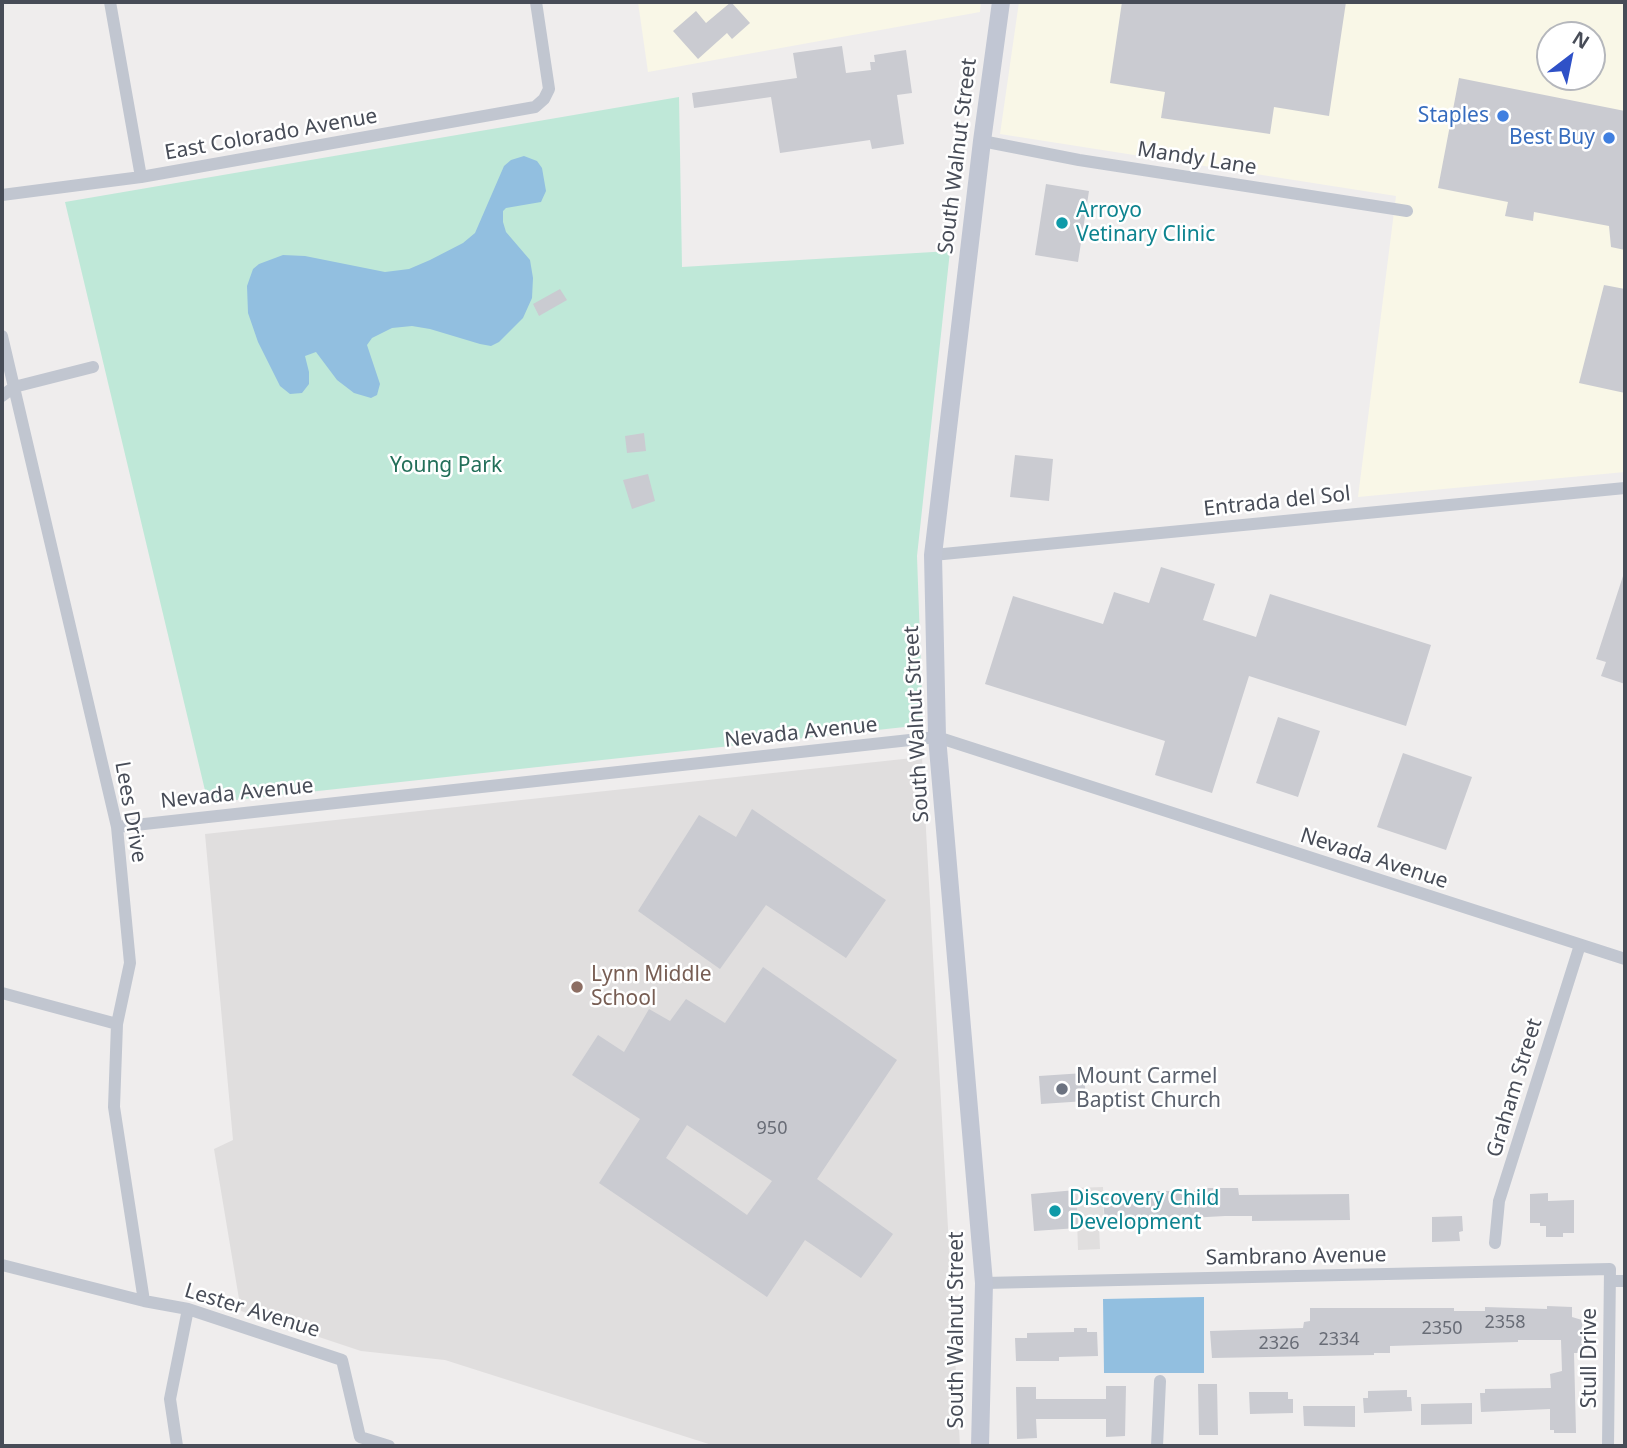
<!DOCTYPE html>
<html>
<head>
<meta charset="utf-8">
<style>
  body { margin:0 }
  #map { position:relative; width:1627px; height:1448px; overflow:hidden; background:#efeded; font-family:"Noto Sans",sans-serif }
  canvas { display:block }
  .frame { position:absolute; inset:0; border:4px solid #474c57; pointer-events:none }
  .north { position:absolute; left:1536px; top:21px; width:70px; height:70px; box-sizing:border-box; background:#fff; border:2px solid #b5b7bc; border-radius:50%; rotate:32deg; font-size:19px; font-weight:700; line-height:28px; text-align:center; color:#474c57 }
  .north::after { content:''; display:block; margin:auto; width:24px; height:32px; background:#2f51c7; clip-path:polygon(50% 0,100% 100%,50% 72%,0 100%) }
</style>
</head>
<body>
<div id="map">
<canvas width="1627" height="1448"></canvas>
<div class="frame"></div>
<div class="north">N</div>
</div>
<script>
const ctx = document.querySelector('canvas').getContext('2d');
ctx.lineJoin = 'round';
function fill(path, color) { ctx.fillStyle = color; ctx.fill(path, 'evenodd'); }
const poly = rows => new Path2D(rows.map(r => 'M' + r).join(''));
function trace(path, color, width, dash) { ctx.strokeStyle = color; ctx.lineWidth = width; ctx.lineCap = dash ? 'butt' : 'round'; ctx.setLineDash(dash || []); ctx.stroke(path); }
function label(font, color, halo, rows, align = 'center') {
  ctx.font = font + ' "Noto Sans",sans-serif'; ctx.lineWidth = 5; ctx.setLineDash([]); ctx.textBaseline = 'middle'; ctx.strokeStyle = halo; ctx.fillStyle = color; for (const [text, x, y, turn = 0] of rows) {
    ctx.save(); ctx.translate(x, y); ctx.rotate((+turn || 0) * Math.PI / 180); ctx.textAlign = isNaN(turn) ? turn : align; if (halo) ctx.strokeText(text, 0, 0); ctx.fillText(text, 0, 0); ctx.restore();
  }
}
fill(poly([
  [638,2,981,2,980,12,648,72],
  [1019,2,1625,2,1625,472,1358,497,1396,196,1000,134],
  [1550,35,1592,35,1592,77,1550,77]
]), '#f9f7e7');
fill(poly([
  [922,757,960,1446,715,1446,445,1360,361,1351,241,1311,214,1149,233,1140,205,834],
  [1103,1187,1104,1225,1099,1226,1100,1249,1078,1250,1076,1188]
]), '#e0dede');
fill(poly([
  [679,97,682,267,950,251,917,556,923,725,208,803,65,202]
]), '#bfe8d8');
fill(poly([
  [524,156,537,161,542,168,546,191,541,202,506,208,503,211,503,222,506,232,530,260,533,278,532,298,523,318,499,342,491,346,480,344,430,329,412,326,392,328,372,338,367,345,380,384,377,395,371,398,354,393,337,380,316,352,305,356,309,372,309,384,302,393,290,394,280,386,258,342,248,313,247,286,253,269,259,264,283,255,305,256,385,272,409,269,430,260,463,243,475,233,504,166,511,160],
  [1204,1297,1204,1373,1104,1373,1103,1299]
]), '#92bfe0');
fill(poly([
  [731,2,750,23,732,39,727,33,698,59,673,31,696,11,706,23],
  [1122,2,1346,2,1329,116,1274,107,1270,134,1161,118,1165,92,1110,83],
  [842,46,846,73,871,70,870,62,875,62,874,55,906,50,912,93,897,95,904,144,872,149,870,140,780,153,771,97,694,108,692,93,797,78,793,53],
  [1459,78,1625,111,1625,250,1611,247,1609,226,1534,212,1533,221,1505,216,1508,202,1438,188],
  [1046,184,1089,191,1078,262,1035,255],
  [1604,285,1625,289,1625,393,1579,383],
  [560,289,567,300,539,316,533,304],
  [644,433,646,451,627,453,625,436],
  [1015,455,1053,459,1049,501,1010,497],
  [648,474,655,501,632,509,623,480],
  [1161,567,1215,584,1203,620,1256,637,1270,594,1431,645,1406,726,1249,676,1212,793,1155,775,1165,741,985,684,1013,596,1103,624,1114,592,1149,603],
  [1623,576,1625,577,1625,684,1601,676,1606,662,1596,659],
  [1278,717,1320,731,1298,797,1256,783],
  [1403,753,1472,777,1446,850,1377,827],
  [752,809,886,900,846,958,766,905,720,969,638,911,699,815,736,837],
  [763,967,897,1060,817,1179,893,1234,861,1278,805,1240,767,1297,599,1183,640,1119,572,1075,598,1035,624,1052,649,1009,670,1021,686,999,725,1023],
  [687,1125,772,1181,747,1215,666,1158],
  [1084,1073,1086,1101,1041,1104,1039,1076],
  [1204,1188,1238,1188,1239,1195,1349,1194,1350,1220,1252,1221,1252,1216,1225,1216,1189,1218,1189,1220,1139,1221,1139,1226,1105,1225,1103,1196,1155,1194,1155,1191,1204,1191],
  [1076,1190,1078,1228,1034,1231,1031,1194],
  [1548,1193,1548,1201,1574,1200,1574,1233,1563,1233,1563,1237,1546,1237,1546,1226,1540,1226,1540,1223,1530,1223,1530,1194],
  [1462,1216,1463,1231,1459,1232,1460,1241,1432,1242,1432,1217],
  [1547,1306,1572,1307,1572,1317,1582,1320,1583,1353,1574,1353,1576,1433,1554,1433,1554,1430,1550,1430,1550,1409,1481,1412,1480,1393,1485,1393,1485,1389,1551,1388,1550,1374,1562,1371,1561,1340,1518,1340,1518,1342,1390,1346,1390,1353,1374,1353,1374,1355,1212,1358,1210,1331,1303,1328,1304,1322,1310,1321,1310,1308,1454,1308,1454,1311,1485,1311,1485,1307,1547,1309],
  [1074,1328,1087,1328,1087,1332,1097,1332,1098,1356,1059,1357,1059,1361,1016,1361,1015,1338,1027,1338,1027,1333,1074,1332],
  [1198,1384,1217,1384,1218,1435,1199,1435],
  [1106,1386,1126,1386,1125,1436,1106,1437,1106,1419,1036,1419,1037,1438,1017,1439,1016,1387,1036,1387,1036,1399,1106,1399],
  [1407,1390,1407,1397,1411,1397,1412,1411,1364,1413,1363,1398,1368,1398,1368,1391],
  [1249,1392,1288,1392,1288,1399,1293,1399,1293,1413,1250,1414],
  [1472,1403,1472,1424,1421,1425,1421,1404],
  [1303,1406,1355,1406,1355,1427,1304,1426]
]), '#cacbd1');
trace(poly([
  [110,2,141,177],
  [982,141,1079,160,1407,211],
  [2,195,141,177,535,107,544,99,549,89,536,2],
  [2,336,117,827,130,963,117,1024,114,1107,144,1301],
  [2,396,14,387,93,367],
  [933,555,1625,488],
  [117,827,937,737,1625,959],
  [2,993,117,1024],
  [1495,1243,1499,1201,1580,945],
  [2,1265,144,1301,188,1309,342,1360,360,1437,389,1446],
  [1610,1281,1625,1281],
  [984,1283,1610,1269,1608,1446],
  [177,1446,170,1399,188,1309],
  [1157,1446,1160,1381]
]), '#c1c6d0', 12);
trace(poly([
  [980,1446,984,1283,937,737,933,555,982,141,1001,2]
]), '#c1c6d3', 18);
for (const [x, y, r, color] of [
  [1503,116,7,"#3f7fe0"],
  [1609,138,7,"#3f7fe0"],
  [1062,223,7,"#0f9aa8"],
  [577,987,7,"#8d6e63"],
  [1062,1089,7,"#6b7280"],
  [1055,1211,7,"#0f9aa8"]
]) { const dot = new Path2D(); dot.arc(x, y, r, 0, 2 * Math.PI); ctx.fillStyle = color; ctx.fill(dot); trace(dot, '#fff', 2.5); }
label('18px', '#686c76', null, [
  ["950",772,1129],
  ["2358",1505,1323],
  ["2350",1442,1329],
  ["2334",1339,1340],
  ["2326",1279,1344]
]);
label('21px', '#366cbe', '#fff', [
  ["Staples",1489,116],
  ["Best Buy",1595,138]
], 'right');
label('21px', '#474c57', '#fff', [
  ["East Colorado Avenue",271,135,-10],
  ["South Walnut Street",958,156,-83],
  ["Mandy Lane",1197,159,9],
  ["Entrada del Sol",1277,502,-6],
  ["South Walnut Street",917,724,-93],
  ["Nevada Avenue",801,733,-6],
  ["Nevada Avenue",237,794,-6],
  ["Lees Drive",130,812,80],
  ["Nevada Avenue",1374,859,18],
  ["Graham Street",1515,1088,-73],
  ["Sambrano Avenue",1296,1257,-1],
  ["Lester Avenue",252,1311,17],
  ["South Walnut Street",957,1330,-90],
  ["Stull Drive",1590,1358,-90]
]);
label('21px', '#0d838f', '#fff', [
  ["Arroyo",1076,211],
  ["Vetinary Clinic",1076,235],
  ["Discovery Child",1069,1199],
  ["Development",1069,1223]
], 'left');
label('21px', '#226f59', '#fff', [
  ["Young Park",446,466]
]);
label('21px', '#785e54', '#fff', [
  ["Lynn Middle",591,975],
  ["School",591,999]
], 'left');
label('21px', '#5b616d', '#fff', [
  ["Mount Carmel",1076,1077],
  ["Baptist Church",1076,1101]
], 'left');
</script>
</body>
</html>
